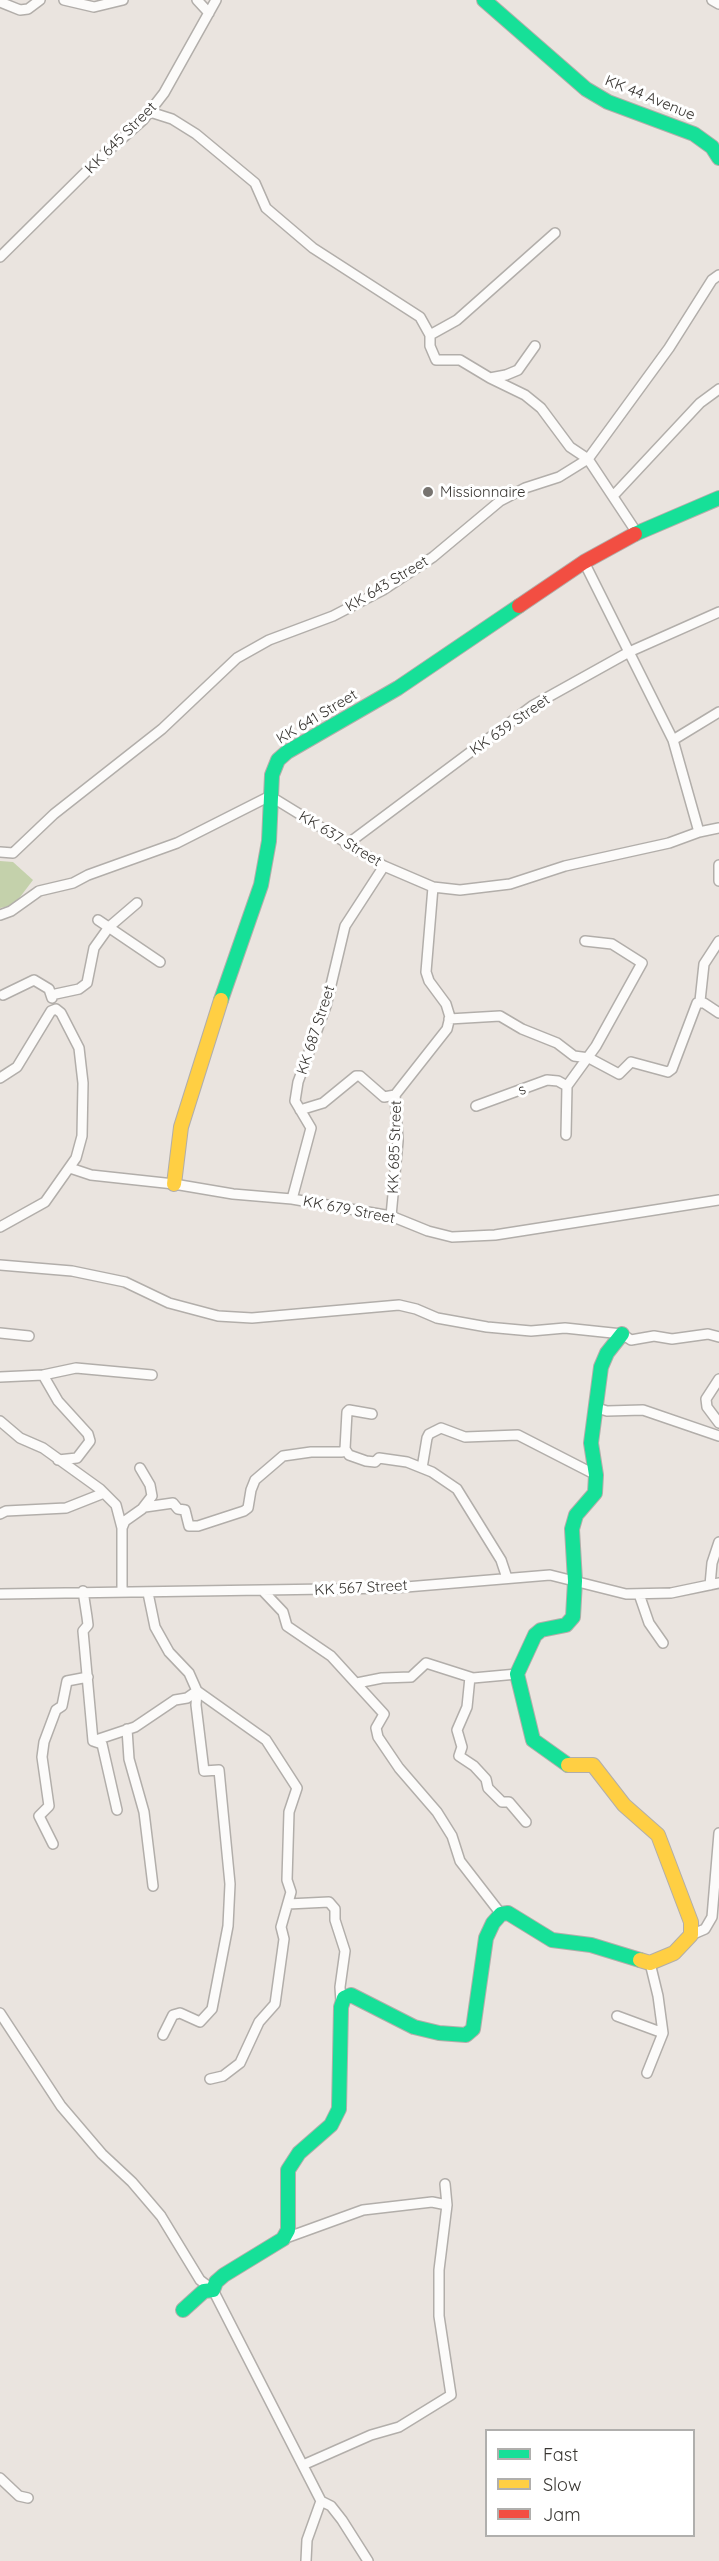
<!DOCTYPE html>
<html>
<head>
<meta charset="utf-8">
<style>
  body { margin:0 }
  #map { position:relative; width:719px; height:2561px; overflow:hidden; background:#eae4df; font-family:Quicksand,sans-serif }
  canvas { display:block }
  .legend { position:absolute; left:485px; top:2429px; width:210px; height:108px; box-sizing:border-box; background:#fff; border:2px solid #b0afad; margin:0; padding:8px 10px; list-style:none; font-size:18px; color:#393632 }
  .legend li { display:flex; align-items:center; gap:12px; height:30px }
  .legend b { width:30px; border:2px solid #b0afad }
</style>
</head>
<body>
<div id="map">
<canvas width="719" height="2561"></canvas>
<ul class="legend">
<li><b style="height:8px;background:#16e098"></b>Fast</li>
<li><b style="height:8px;background:#ffcf43"></b>Slow</li>
<li><b style="height:8px;background:#f24e42"></b>Jam</li>
</ul>
</div>
<script>
const ctx = document.querySelector('canvas').getContext('2d');
ctx.lineJoin = 'round';
function fill(path, color) { ctx.fillStyle = color; ctx.fill(path, 'evenodd'); }
const poly = rows => new Path2D(rows.map(r => 'M' + r).join(''));
function trace(path, color, width, dash) { ctx.strokeStyle = color; ctx.lineWidth = width; ctx.lineCap = dash ? 'butt' : 'round'; ctx.setLineDash(dash || []); ctx.stroke(path); }
function label(font, color, halo, rows, align = 'center') {
  ctx.font = font + ' Quicksand,sans-serif'; ctx.lineWidth = 6; ctx.setLineDash([]); ctx.textBaseline = 'middle'; ctx.strokeStyle = halo; ctx.fillStyle = color; for (const [text, x, y, turn = 0] of rows) {
    ctx.save(); ctx.translate(x, y); ctx.rotate((+turn || 0) * Math.PI / 180); ctx.textAlign = isNaN(turn) ? turn : align; if (halo) ctx.strokeText(text, 0, 0); ctx.fillText(text, 0, 0); ctx.restore();
  }
}
fill(poly([
  [0,861,13,862,33,880,14,905,0,908]
]), '#c4d1ab');
const street = poly([
  [64,0,94,7,123,0],
  [197,0,209,13],
  [712,0,719,4],
  [0,2,20,10,28,9,40,0],
  [150,112,172,119,196,134,255,183,266,208,313,248,420,317,430,335,430,346,436,360,460,360,490,378,506,375,518,370,535,346],
  [0,257,100,158,143,120,164,93,216,0],
  [430,335,457,320,555,233],
  [490,378,525,395,541,408,570,447,588,459,637,533],
  [614,495,700,403,719,389],
  [584,562,673,740,699,832],
  [673,740,719,712],
  [346,845,532,706,629,652,719,612],
  [0,852,13,853,54,814,162,729,237,658,269,640,333,616,383,590,433,557,500,501,525,488,559,477,588,459,669,348,712,280,719,275],
  [719,865,719,881],
  [0,915,11,911,39,891,73,883,88,875,177,843,270,796,384,866,433,887,460,890,510,884,565,866,669,843,699,832,719,828],
  [98,920,160,962],
  [3,995,34,980,49,989,52,998],
  [51,995,79,989,87,983,94,948,109,927,137,903],
  [700,1001,704,964,719,941],
  [449,1019,500,1016,522,1029,557,1043,574,1056,589,1058,619,1074,631,1062,668,1072,672,1069,697,1003,704,1003,719,1013],
  [0,1078,17,1067,51,1011,56,1009,61,1013,79,1048,83,1083,82,1136,76,1158,45,1202,0,1227],
  [476,1106,547,1080,558,1081,567,1086],
  [300,1110,323,1103,356,1076,360,1076,384,1097,395,1095],
  [566,1135,567,1086,596,1046,642,963,612,944,585,941],
  [70,1168,91,1175,174,1184,233,1194,292,1199,391,1216,428,1231,452,1237,495,1235,719,1200],
  [292,1199,311,1128,295,1101,298,1082,326,1006,345,926,384,866],
  [391,1216,398,1141,395,1095,447,1029,450,1017,446,1004,429,981,426,972,433,887],
  [0,1265,72,1271,125,1282,169,1303,218,1316,252,1318,399,1305,416,1309,437,1318,487,1327,531,1331,565,1328,622,1334,631,1340,654,1336,672,1339,708,1334,719,1337],
  [0,1333,29,1336],
  [43,1375,58,1401,88,1434,90,1441,77,1458,58,1460],
  [0,1377,43,1375,76,1368,152,1375],
  [719,1379,706,1399,707,1407,719,1423],
  [597,1408,607,1411,643,1410,719,1436],
  [0,1421,20,1438,43,1448,100,1489,116,1505,122,1528,122,1590],
  [345,1449,349,1455,366,1461,375,1462,379,1458,407,1462,432,1472,457,1489,501,1560,507,1578],
  [422,1468,427,1438,429,1434,441,1428,465,1437,518,1435,596,1475],
  [145,1507,173,1503,178,1509,185,1510,189,1526,198,1526,244,1511,248,1508,251,1490,255,1480,283,1456,311,1452,342,1452,345,1449,347,1412,349,1410,372,1414],
  [0,1514,6,1511,66,1508,104,1493],
  [122,1528,125,1521,142,1509,152,1496,150,1485,140,1468],
  [710,1585,712,1563,719,1542],
  [83,1591,87,1617,88,1625,83,1631,93,1741,135,1727,175,1700,187,1698,197,1691,266,1740,297,1788,289,1812,287,1880,291,1892,281,1927,284,1939,275,2004,259,2022,240,2063,223,2076,210,2079],
  [264,1592,283,1612,287,1626,331,1656,384,1714,376,1728,378,1737,399,1768,437,1812,452,1836,460,1861,501,1914],
  [148,1593,155,1627,169,1652,189,1673,197,1691,196,1705,204,1771,219,1770,230,1884,228,1926,212,2009,200,2022,180,2013,173,2015,163,2035],
  [0,1594,394,1588,550,1575,626,1594,671,1593,719,1583],
  [639,1594,649,1623,663,1643],
  [470,1677,467,1707,457,1730,462,1747,459,1756,474,1766,486,1779,488,1788,502,1802,509,1802,526,1822],
  [357,1683,382,1678,411,1677,426,1663,473,1678,517,1674],
  [127,1729,129,1759,144,1812,153,1886],
  [93,1741,102,1744,117,1810],
  [53,1844,39,1816,49,1806,42,1757,44,1742,56,1710,62,1706,67,1681,88,1677],
  [288,1904,329,1902,335,1909,335,1920,345,1951,340,1987,341,2002],
  [691,1935,705,1929,712,1917,719,1833],
  [0,2013,61,2106,102,2154,132,2182,161,2216,200,2280,213,2290,321,2501,331,2506,342,2520,368,2561],
  [617,2016,663,2033],
  [647,2073,663,2033,658,1996,650,1963],
  [283,2239,363,2210,432,2202,447,2205],
  [303,2465,371,2435,399,2427,451,2395,439,2316,439,2270,447,2205,445,2184],
  [0,2478,19,2496,28,2498],
  [306,2561,307,2540,321,2501]
]);
const fast = poly([
  [484,0,586,89,608,102,694,134,712,147,719,158],
  [635,534,719,498],
  [221,1000,261,885,269,841,272,775,278,760,287,752,398,688,519,606],
  [568,1765,533,1740,517,1674,535,1635,541,1630,566,1625,573,1617,575,1581,572,1529,576,1515,595,1493,596,1475,591,1443,601,1367,607,1353,622,1334],
  [183,2310,204,2291,213,2290,216,2282,224,2275,283,2239,288,2230,288,2170,299,2153,331,2125,339,2109,341,2007,344,1998,351,1995,414,2027,439,2033,466,2035,473,2029,486,1938,493,1923,501,1914,508,1913,552,1940,591,1945,640,1960]
]);
const slow = poly([
  [174,1184,181,1127,221,1000],
  [568,1765,593,1765,624,1805,658,1835,691,1922,691,1935,674,1953,650,1963,640,1960]
]);
const jam = poly([
  [519,606,584,562,635,534]
]);
trace(street, '#b2aeaa', 12);
trace(fast, '#b2aeaa', 16);
trace(slow, '#b2aeaa', 16);
trace(jam, '#b2aeaa', 16);
trace(street, '#fcfbfa', 9);
trace(fast, '#16e098', 14);
trace(slow, '#ffcf43', 14);
trace(jam, '#f24e42', 14);
for (const [x, y, r, color] of [
  [428,492,6,"#77736f"]
]) { const dot = new Path2D(); dot.arc(x, y, r, 0, 2 * Math.PI); ctx.fillStyle = color; ctx.fill(dot); trace(dot, '#fff', 2); }
label('15px', '#393632', '#fff', [
  ["KK 44 Avenue",650,98,22],
  ["KK 645 Street",121,138,-45],
  ["KK 643 Street",387,584,-31],
  ["KK 641 Street",317,717,-31],
  ["KK 639 Street",510,725,-35],
  ["KK 637 Street",340,839,31],
  ["KK 687 Street",316,1030,-72],
  ["s",522,1090,-24],
  ["KK 685 Street",395,1147,-88],
  ["KK 679 Street",349,1210,11],
  ["KK 567 Street",361,1588,-3]
]);
label('15px', '#393632', '#fff', [
  ["Missionnaire",440,492]
], 'left');
</script>
</body>
</html>
